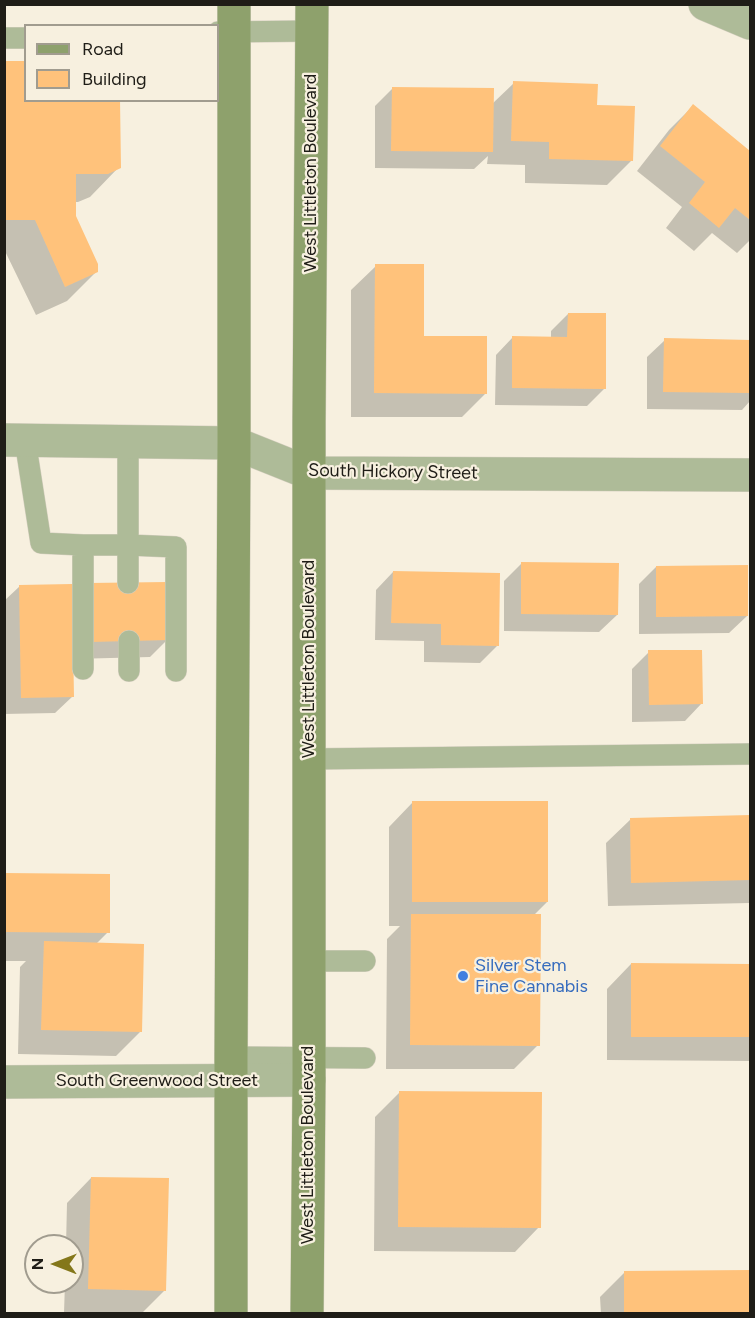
<!DOCTYPE html>
<html>
<head>
<meta charset="utf-8">
<style>
  body { margin:0 }
  #map { position:relative; width:755px; height:1318px; overflow:hidden; background:#f7f0df; font-family:Figtree,sans-serif }
  canvas { display:block }
  .frame { position:absolute; inset:0; border:6px solid #1f1d17; pointer-events:none }
  .legend { position:absolute; left:24px; top:24px; width:195px; height:78px; box-sizing:border-box; background:#f7f0df; border:2px solid #a19c8f; margin:0; padding:8px 10px; list-style:none; font-size:18px; color:#1f1d17 }
  .legend li { display:flex; align-items:center; gap:12px; height:30px }
  .legend b { width:30px; border:2px solid #a19c8f }
  .north { position:absolute; left:24px; top:1234px; width:60px; height:60px; box-sizing:border-box; background:#f7f0df; border:2px solid #a19c8f; border-radius:50%; rotate:270deg; font-size:16px; font-weight:700; line-height:24px; text-align:center; color:#1f1d17 }
  .north::after { content:''; display:block; margin:auto; width:21px; height:27px; background:#84771a; clip-path:polygon(50% 0,100% 100%,50% 72%,0 100%) }
</style>
</head>
<body>
<div id="map">
<canvas width="755" height="1318"></canvas>
<div class="frame"></div>
<ul class="legend">
<li><b style="height:8px;background:#8ea16c"></b>Road</li>
<li><b style="height:16px;background:#ffc27b"></b>Building</li>
</ul>
<div class="north">N</div>
</div>
<script>
const ctx = document.querySelector('canvas').getContext('2d');
ctx.lineJoin = 'round';
function fill(path, color) { ctx.fillStyle = color; ctx.fill(path, 'evenodd'); }
const poly = rows => new Path2D(rows.map(r => 'M' + r).join(''));
function trace(path, color, width, dash) { ctx.strokeStyle = color; ctx.lineWidth = width; ctx.lineCap = dash ? 'butt' : 'round'; ctx.setLineDash(dash || []); ctx.stroke(path); }
function label(font, color, halo, rows, align = 'center') {
  ctx.font = font + ' Figtree,sans-serif'; ctx.lineWidth = 4.5; ctx.setLineDash([]); ctx.textBaseline = 'middle'; ctx.strokeStyle = halo; ctx.fillStyle = color; for (const [text, x, y, turn = 0] of rows) {
    ctx.save(); ctx.translate(x, y); ctx.rotate((+turn || 0) * Math.PI / 180); ctx.textAlign = isNaN(turn) ? turn : align; if (halo) ctx.strokeText(text, 0, 0); ctx.fillText(text, 0, 0); ctx.restore();
  }
}
fill(poly([
  [4,63,26,100,119,167,90,197,78,202,75,202,75,217,96,272,67,301,36,315,4,249],
  [514,83,596,107,632,160,607,185,525,183,525,165,487,164,488,156,474,169,375,168,375,106,393,88,492,104],
  [693,106,750,153,750,240,737,253,712,233,694,251,666,228,682,207,637,171,669,130],
  [376,266,422,337,486,393,462,417,351,417,351,290],
  [568,314,604,389,587,406,495,405,496,355,513,337,551,338,551,331],
  [665,340,750,341,750,401,742,410,647,409,647,357],
  [521,564,617,615,599,632,504,631,504,581],
  [656,567,747,616,729,633,639,634,639,584],
  [393,572,497,646,480,663,424,662,424,641,375,640,376,590],
  [90,585,167,640,150,657,72,659,73,696,55,713,4,714,4,601,20,586,71,604],
  [649,652,702,703,685,721,632,722,632,669],
  [413,802,547,902,533,916,538,1045,514,1069,386,1069,387,939,400,926,389,926,389,827],
  [750,817,750,903,608,906,606,843,631,819],
  [4,875,108,932,96,944,140,1032,116,1056,18,1054,20,967,26,961,4,961],
  [631,964,750,965,750,1061,607,1060,607,989],
  [399,1093,539,1227,515,1252,374,1251,375,1117],
  [91,1178,165,1290,141,1314,64,1313,65,1282,72,1282,72,1246,66,1246,67,1203],
  [625,1272,750,1272,750,1314,601,1314,600,1297]
]), '#0003');
fill(poly([
  [4,61,26,61,26,100,120,100,121,168,108,174,76,174,76,216,98,264,98,272,65,287,35,220,4,220],
  [513,81,598,84,597,105,635,106,633,161,549,159,549,142,511,141],
  [392,87,494,88,493,152,391,151],
  [693,104,750,151,750,220,735,208,719,228,689,203,705,182,660,146],
  [375,264,424,264,424,336,487,336,487,394,374,393],
  [568,313,606,313,606,389,512,388,512,336,567,337],
  [664,338,750,340,750,393,663,392],
  [521,562,619,563,618,615,521,614],
  [748,565,748,616,656,617,656,566],
  [393,571,500,573,499,646,441,645,441,624,391,623],
  [167,582,169,640,90,642,89,583],
  [72,584,74,697,21,698,19,585],
  [648,650,702,650,703,704,649,705],
  [412,801,548,801,548,902,412,902],
  [750,815,750,880,631,883,630,818],
  [4,873,110,874,110,933,4,932],
  [411,914,541,914,540,1046,410,1045],
  [44,941,144,944,142,1032,41,1030],
  [631,963,750,964,750,1037,631,1037],
  [399,1091,542,1092,541,1228,398,1227],
  [91,1177,169,1178,166,1291,88,1289],
  [750,1270,750,1314,624,1314,624,1271]
]), '#ffc27b');
const lane = poly([
  [218,32,312,31],
  [4,38,26,38],
  [25,440,41,543,83,545],
  [128,442,128,583],
  [129,641,129,671],
  [83,669,83,545,128,545,176,547,176,671],
  [309,759,750,754],
  [309,961,365,961],
  [231,1057,365,1058]
]);
const street = poly([
  [705,4,750,23],
  [4,440,234,443,309,473,750,475],
  [4,1082,309,1080]
]);
const secondary = poly([
  [231,1314,231,1057,234,443,234,4],
  [307,1314,309,1080,309,422,312,4]
]);
trace(lane, '#d4cebf', 22);
trace(street, '#d4cebf', 34);
trace(secondary, '#d4cebf', 34);
trace(lane, '#aebb98', 21);
trace(street, '#aebb98', 33);
trace(secondary, '#8ea16c', 33);
for (const [x, y, r, color] of [
  [463,976,6,"#3f7fe0"]
]) { const dot = new Path2D(); dot.arc(x, y, r, 0, 2 * Math.PI); ctx.fillStyle = color; ctx.fill(dot); trace(dot, '#f7f0df', 2); }
label('18px', '#1f1d17', '#f7f0df', [
  ["West Littleton Boulevard",311,173,-90],
  ["South Hickory Street",393,472,1],
  ["West Littleton Boulevard",309,659,-90],
  ["South Greenwood Street",157,1081],
  ["West Littleton Boulevard",308,1145,-90]
]);
label('18px', '#366cbe', '#f7f0df', [
  ["Silver Stem",475,966],
  ["Fine Cannabis",475,987]
], 'left');
</script>
</body>
</html>
